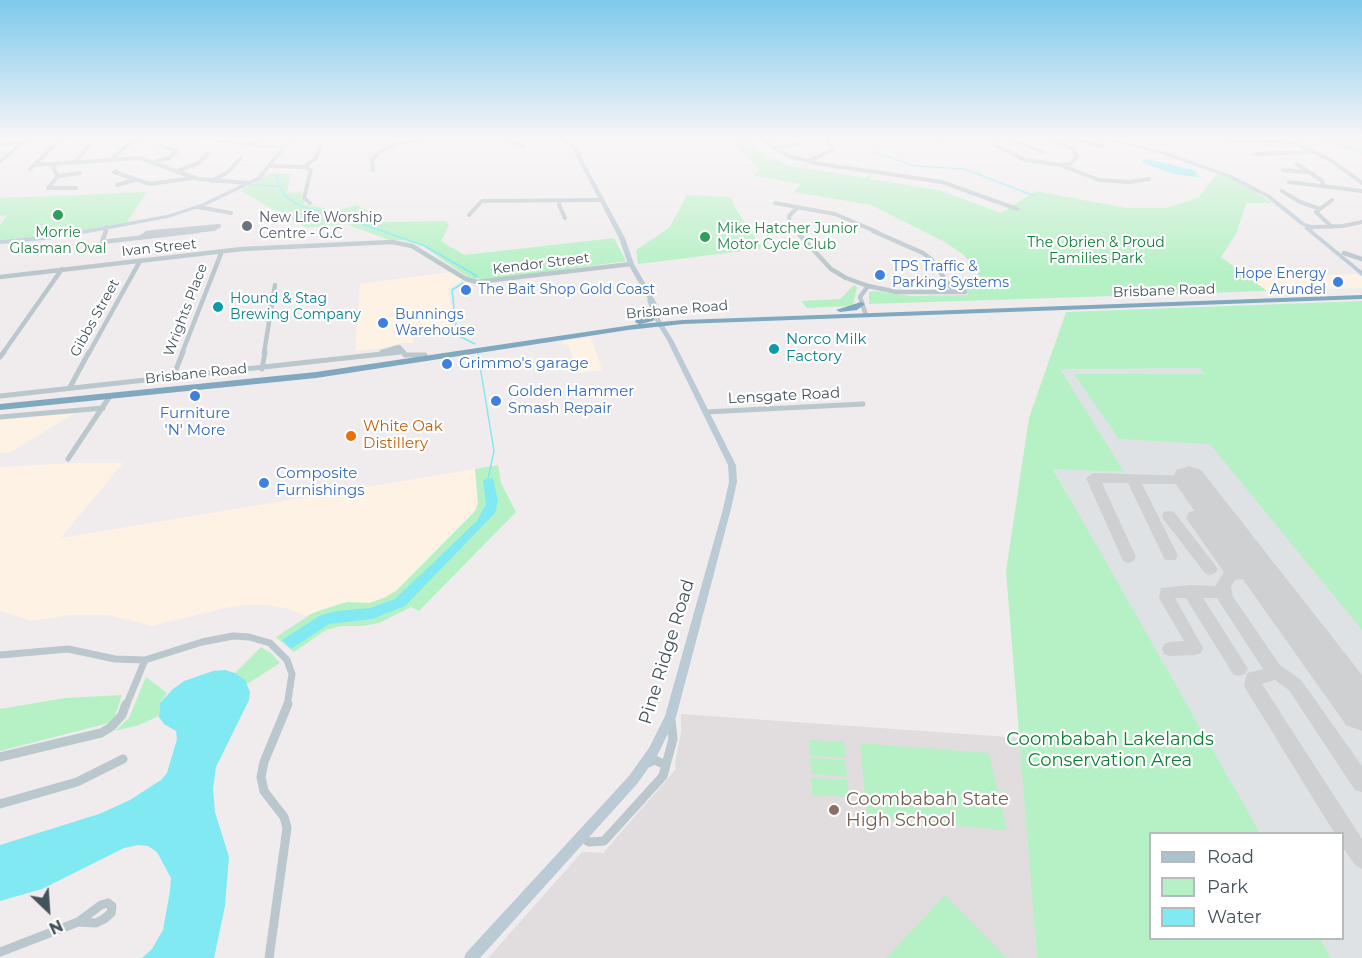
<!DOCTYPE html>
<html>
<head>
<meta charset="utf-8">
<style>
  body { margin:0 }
  #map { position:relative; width:1362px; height:958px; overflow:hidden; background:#f0eced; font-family:Montserrat,sans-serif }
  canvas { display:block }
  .legend { position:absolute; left:1149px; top:832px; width:195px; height:108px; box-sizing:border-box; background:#fff; border:2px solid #b4babd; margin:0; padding:8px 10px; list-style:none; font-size:18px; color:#44535b }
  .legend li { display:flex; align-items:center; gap:12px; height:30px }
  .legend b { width:30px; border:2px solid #b4babd }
  .north { position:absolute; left:18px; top:880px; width:60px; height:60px; -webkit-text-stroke:4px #fff; paint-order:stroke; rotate:155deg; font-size:16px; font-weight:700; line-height:24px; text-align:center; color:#44535b }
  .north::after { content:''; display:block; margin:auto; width:21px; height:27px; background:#44535b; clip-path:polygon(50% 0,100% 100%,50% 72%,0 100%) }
</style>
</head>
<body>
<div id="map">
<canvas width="1362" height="958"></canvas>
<ul class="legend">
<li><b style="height:8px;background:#aac1ce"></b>Road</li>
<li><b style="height:16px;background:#b6f1c5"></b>Park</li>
<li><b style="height:16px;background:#80e9f1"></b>Water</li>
</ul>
<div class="north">N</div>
</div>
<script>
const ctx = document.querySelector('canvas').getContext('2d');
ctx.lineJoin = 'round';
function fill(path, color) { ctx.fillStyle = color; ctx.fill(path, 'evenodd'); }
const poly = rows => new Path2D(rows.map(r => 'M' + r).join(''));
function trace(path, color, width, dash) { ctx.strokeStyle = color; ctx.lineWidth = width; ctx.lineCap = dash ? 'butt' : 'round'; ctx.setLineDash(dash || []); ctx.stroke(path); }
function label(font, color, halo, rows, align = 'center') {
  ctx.font = font + ' Montserrat,sans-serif'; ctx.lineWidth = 4.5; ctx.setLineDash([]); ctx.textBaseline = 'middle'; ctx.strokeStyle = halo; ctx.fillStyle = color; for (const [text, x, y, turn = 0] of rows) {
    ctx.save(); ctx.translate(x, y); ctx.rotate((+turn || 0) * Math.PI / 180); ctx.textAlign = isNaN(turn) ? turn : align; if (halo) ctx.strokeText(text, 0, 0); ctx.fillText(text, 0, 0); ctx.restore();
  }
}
fill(poly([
  [450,272,462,280,448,289,454,324,413,331,414,343,400,343,383,348,355,351,360,284],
  [1357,274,1362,278,1362,288,1267,291,1249,278],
  [591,337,602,370,577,373,569,346,560,342],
  [79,407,75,413,11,452,0,453,0,414,3,413,3,415],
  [76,463,123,463,61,538,475,469,478,503,471,517,397,590,384,598,369,603,347,602,330,606,306,616,286,608,267,605,245,605,225,608,152,626,108,615,69,615,32,621,0,611,0,467]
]), '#fdf2e3');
fill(poly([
  [681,714,1023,738,1037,958,488,958,582,852,603,853,676,769,675,763,681,732]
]), '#e1dddf');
fill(poly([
  [1059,368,1200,368,1362,545,1362,958,1325,958,1314,939,1342,938,1342,834,1254,833,1053,468,1123,472]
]), '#dee2e5');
fill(poly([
  [1281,137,1362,137,1362,154,1312,139,1297,140],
  [730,142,749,142,769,158,791,166,866,178,869,173,873,174,870,179,939,190,1001,213,1036,191,1126,208,1165,208,1198,198,1218,173,1251,189,1272,203,1246,203,1237,232,1221,257,1267,291,869,304,869,292,874,291,912,296,968,295,965,289,987,287,964,255,943,241,871,205,794,192,801,184,754,176,760,169],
  [270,173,291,174,287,193,301,192,305,205,325,208,331,212,356,205,371,212,379,222,446,221,449,225,441,241,464,255,614,238,626,261,488,280,468,277,423,246,402,240,389,240,346,224,307,228,240,191],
  [147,192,127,222,51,236,0,240,0,225,7,215,0,216,0,198],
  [687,195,731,197,735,208,761,246,760,249,638,264,636,250,669,228],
  [854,285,857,287,853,305,850,306,807,308,801,301,840,299],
  [1362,301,1362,630,1210,444,1119,439,1074,374,1205,374,1200,368,1060,369,1124,472,1053,469,1260,833,1150,834,1150,938,1320,939,1331,958,1037,958,1006,571,1029,418,1066,312],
  [498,465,501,483,516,512,419,611,411,607,379,623,363,626,341,626,326,630,294,652,276,637,313,613,347,602,369,603,384,598,397,590,476,510,478,503,475,469],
  [261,647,272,654,280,663,247,684,235,673],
  [146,677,167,693,160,703,159,716,139,725,115,731,129,718],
  [122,695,113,722,0,751,0,709,65,698],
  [809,740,844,742,846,758,810,756],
  [860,743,989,753,1007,830,867,818],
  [810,758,845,760,847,777,811,774],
  [811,778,847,780,849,797,812,795],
  [945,895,1007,958,886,958]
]), '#b6f1c5');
fill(poly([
  [1147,159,1194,170,1198,172,1195,175,1204,178,1173,174,1143,163,1142,160],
  [493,478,498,501,495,513,405,606,372,619,329,624,291,649,282,640,321,615,337,611,370,608,395,599,477,521,486,504,483,480],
  [225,670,235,673,245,680,250,692,249,700,216,767,213,789,215,812,229,857,225,906,214,958,142,958,152,949,163,930,170,891,171,878,157,852,148,846,138,845,124,848,42,889,0,901,0,845,99,814,130,800,161,780,167,773,177,739,176,731,164,724,159,717,160,703,173,689,184,681,213,671]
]), '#80e9f1');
trace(poly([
  [871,151,915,166,964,169,1035,196],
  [276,175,279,185],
  [251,185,279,186,287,198,303,207,345,218,425,246,477,276,474,278],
  [463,283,452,290,457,335,475,344],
  [478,354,494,451,488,479]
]), '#80e9f1', 1.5);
fill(poly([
  [1093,473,1195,476,1197,479,1190,484,1142,484,1178,556,1175,560,1165,560,1128,483,1102,483,1136,557,1133,561,1128,563,1123,561,1086,478,1093,473],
  [1169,511,1174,512,1215,565,1218,569,1215,573,1210,575,1205,573,1164,520,1162,516,1164,512,1169,511],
  [1194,511,1223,512,1225,516,1223,520,1203,521,1238,568,1260,566,1265,568,1268,572,1265,576,1235,580,1231,586,1233,597,1280,665,1301,680,1362,766,1362,792,1355,790,1289,690,1275,680,1262,684,1362,839,1362,869,1355,865,1342,846,1342,834,1335,834,1247,691,1244,686,1247,673,1263,669,1217,598,1203,598,1245,664,1248,669,1245,674,1239,676,1233,674,1186,598,1175,598,1203,648,1201,653,1195,655,1170,656,1164,654,1162,649,1164,644,1170,642,1184,641,1159,598,1161,588,1190,585,1215,586,1224,572,1186,518,1189,512,1194,511]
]), '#cfd0d2');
fill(poly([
  [1189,466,1201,470,1362,675,1362,731,1346,725,1177,486,1172,478,1177,470,1189,466]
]), '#cfd0d2');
trace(poly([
  [505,137,524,147],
  [762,137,774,148,792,157,820,164,869,171],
  [936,137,942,141],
  [998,137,994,141,995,145,1025,160,1062,165,1070,164,1077,157,1073,149,1047,137],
  [1006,137,1043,152],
  [1223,138,1239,141,1294,142,1329,159,1362,183],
  [61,139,80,137],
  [1054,140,1071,139,1103,146],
  [224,141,232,137],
  [0,145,17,143],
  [250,145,263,137],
  [774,148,797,144],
  [1254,154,1313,152],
  [113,158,130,143,146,137],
  [809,161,832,150,828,142],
  [75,162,90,145],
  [155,162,169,158,177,151,160,145],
  [57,163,53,168,58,176,48,188,76,188],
  [1297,164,1321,180,1324,186],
  [35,165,140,158,198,179,249,183],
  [269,166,304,167,311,170,304,198,310,203],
  [1063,166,1099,180,1129,182,1149,179],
  [304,167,316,158,320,145],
  [30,169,63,137],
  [373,170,372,160,379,152,397,144,430,137],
  [1283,170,1306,172],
  [116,171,114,172,150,184,192,178],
  [177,171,199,163,209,153],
  [877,172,869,171,942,182,1017,209],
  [58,176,80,173],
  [212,181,228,172,241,158],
  [1289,182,1362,191],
  [117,185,134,180],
  [1282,191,1300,202,1320,209],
  [1332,200,1316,212,1332,227],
  [560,201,559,205,565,218],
  [775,203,835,214,877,232],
  [198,207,231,213],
  [469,215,482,201,600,200],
  [1313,227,1343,226,1362,222],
  [105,232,107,227],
  [153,232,219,226,214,229,185,232],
  [797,232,790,225,789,216,798,207]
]), '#bac7cd', 4);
trace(poly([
  [106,231,102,242,198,231],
  [796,231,831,269,846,278,868,286,897,292,965,292],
  [873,231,923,253,931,259,954,292],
  [141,237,147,233,168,231],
  [1344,253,1362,259],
  [0,277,242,249,392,242,412,246,466,279,477,282,631,264],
  [866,315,860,297,868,286],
  [382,352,399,347,404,353],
  [3,353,62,269],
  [89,353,140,261],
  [182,353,222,251],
  [264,353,275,285],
  [388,353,400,352]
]), '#bac7cd', 4.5);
trace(poly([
  [403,352,405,355,425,355],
  [0,357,4,352],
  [262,369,265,352],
  [173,377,183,352],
  [70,387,89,352],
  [0,396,400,352],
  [706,412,863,404],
  [0,417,103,408],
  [68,459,110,396]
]), '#bac7cd', 5);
trace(poly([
  [0,655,68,649,115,659,145,660,202,642,233,636,249,637,270,643,287,660,292,674,287,706],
  [126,706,145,660]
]), '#bac7cd', 7);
trace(poly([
  [0,757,101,733,111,727,122,715,126,704],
  [646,764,655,760,665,765],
  [0,804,77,782,123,759],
  [581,837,589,842,604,841,663,776,673,739,671,720],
  [108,903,112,906,111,913,104,919,96,923,78,922,101,905,108,903],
  [0,952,78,922],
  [269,958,287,828,284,817,264,791,261,777,264,762,288,704]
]), '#bac7cd', 9);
fill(poly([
  [193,137,203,137,257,145,283,146,295,137,300,137,285,149,261,179,205,206,168,218,56,239,0,244,0,240,56,235,167,215,201,204,257,177,281,148,257,147,193,137],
  [558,137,563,137,577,149,625,238,634,264,657,304,655,306,660,319,673,340,736,465,737,482,731,509,676,717,657,756,637,784,480,958,464,958,466,953,629,776,649,748,665,716,723,509,729,482,728,465,667,340,654,319,647,300,648,299,628,264,619,238,573,150,558,137],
  [1097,137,1104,137,1166,152,1231,175,1270,195,1305,223,1315,226,1315,228,1312,230,1362,271,1362,276,1305,229,1304,228,1306,227,1301,225,1266,197,1227,177,1162,154,1097,137]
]), '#bbcbd5');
fill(poly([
  [26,137,31,137,0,164,0,160,26,137]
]), '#aac1ce');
fill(poly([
  [1362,295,1362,299,683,324,628,330,316,378,0,410,0,404,316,372,639,324,635,322,636,320,647,317,651,311,654,311,658,313,653,321,640,324,683,320,1362,295],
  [861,302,865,304,857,310,840,312,836,310,861,302]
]), '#80a8bf');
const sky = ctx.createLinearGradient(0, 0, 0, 271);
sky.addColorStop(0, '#7ec9ec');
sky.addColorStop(0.51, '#f8f6f7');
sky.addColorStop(1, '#f8f6f700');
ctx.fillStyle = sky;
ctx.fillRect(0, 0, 1362, 271);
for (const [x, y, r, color] of [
  [58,215,6,"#2e9e5b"],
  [247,226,6,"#6b7280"],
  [705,237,6,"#2e9e5b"],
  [880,275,6,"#3f7fe0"],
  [1338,282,6,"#3f7fe0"],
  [466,290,6,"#3f7fe0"],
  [218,307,6,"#0f9aa8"],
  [383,323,6,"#3f7fe0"],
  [774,349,6,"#0f9aa8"],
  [447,364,6,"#3f7fe0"],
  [195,396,6,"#3f7fe0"],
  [496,401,6,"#3f7fe0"],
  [351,436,6,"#e8710a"],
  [264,483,6,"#3f7fe0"],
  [834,810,6,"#8d6e63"]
]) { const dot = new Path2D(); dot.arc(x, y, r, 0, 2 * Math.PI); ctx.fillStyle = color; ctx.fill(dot); trace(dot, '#fff', 2); }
label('14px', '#5b616d', '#fff', [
  ["New Life Worship",259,218],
  ["Centre - G.C",259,234]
], 'left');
label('14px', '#27864d', '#fff', [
  ["Mike Hatcher Junior",717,229],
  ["Motor Cycle Club",717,245],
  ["Morrie",58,233,"center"],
  ["Glasman Oval",58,249,"center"]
], 'left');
label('14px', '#108039', '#fff', [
  ["The Obrien & Proud",1096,243],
  ["Families Park",1096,259]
]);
label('14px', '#44535b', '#fff', [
  ["Ivan Street",159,248,-6],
  ["Kendor Street",541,264,-7],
  ["Brisbane Road",1164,291,-2],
  ["Wrights Place",186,310,-69],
  ["Brisbane Road",677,310,-5],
  ["Gibbs Street",95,318,-61],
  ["Brisbane Road",196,374,-6]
]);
label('14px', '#366cbe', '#fff', [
  ["TPS Traffic &",892,267],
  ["Parking Systems",892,283],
  ["Hope Energy",1326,274,"right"],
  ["Arundel",1326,290,"right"],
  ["The Bait Shop Gold Coast",478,290],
  ["Bunnings",395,315],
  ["Warehouse",395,331]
], 'left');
label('14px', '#0d838f', '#fff', [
  ["Hound & Stag",230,299],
  ["Brewing Company",230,315]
], 'left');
label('15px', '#0d838f', '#fff', [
  ["Norco Milk",786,340],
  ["Factory",786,357]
], 'left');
label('15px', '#366cbe', '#fff', [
  ["Grimmo's garage",459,364],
  ["Golden Hammer",508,392],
  ["Smash Repair",508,409],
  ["Furniture",195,414,"center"],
  ["'N' More",195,431,"center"],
  ["Composite",276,474],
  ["Furnishings",276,491]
], 'left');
label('15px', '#44535b', '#fff', [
  ["Lensgate Road",784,396,-3]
]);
label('15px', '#c56008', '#fff', [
  ["White Oak",363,427],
  ["Distillery",363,444]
], 'left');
label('18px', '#44535b', '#fff', [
  ["Pine Ridge Road",667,652,-73]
]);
label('18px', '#108039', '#fff', [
  ["Coombabah Lakelands",1110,740],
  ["Conservation Area",1110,761]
]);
label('18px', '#785e54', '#fff', [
  ["Coombabah State",846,800],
  ["High School",846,821]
], 'left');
</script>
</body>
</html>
